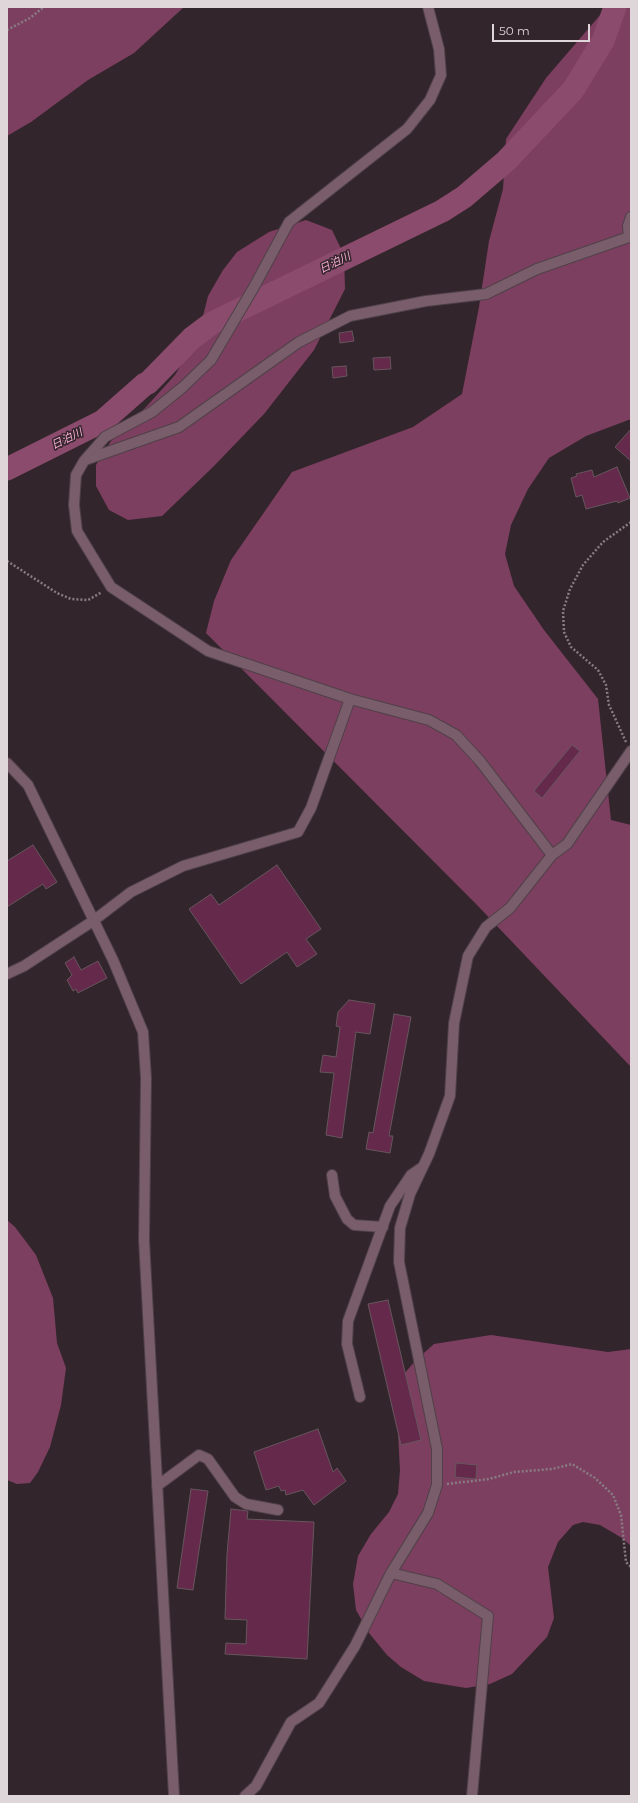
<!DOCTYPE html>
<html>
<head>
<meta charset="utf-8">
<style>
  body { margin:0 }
  #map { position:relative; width:638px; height:1803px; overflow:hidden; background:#33252c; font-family:Montserrat,sans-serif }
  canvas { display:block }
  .frame { position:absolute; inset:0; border:8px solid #dfd6da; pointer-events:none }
  .scale { position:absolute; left:492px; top:24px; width:98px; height:18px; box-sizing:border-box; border:2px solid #dfd6da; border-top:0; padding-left:5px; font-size:12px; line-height:14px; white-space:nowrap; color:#dfd6da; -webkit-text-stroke:3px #33252c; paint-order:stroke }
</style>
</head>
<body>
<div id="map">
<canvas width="638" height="1803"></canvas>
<div class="frame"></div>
<div class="scale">50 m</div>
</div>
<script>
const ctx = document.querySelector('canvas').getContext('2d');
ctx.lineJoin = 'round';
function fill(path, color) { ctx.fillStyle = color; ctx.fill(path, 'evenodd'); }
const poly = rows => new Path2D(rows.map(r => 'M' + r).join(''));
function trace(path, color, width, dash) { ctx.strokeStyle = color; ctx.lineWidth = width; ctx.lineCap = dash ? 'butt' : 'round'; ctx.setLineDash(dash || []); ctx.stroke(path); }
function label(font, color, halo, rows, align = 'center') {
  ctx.font = font + ' Montserrat,"Noto Sans JP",sans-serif'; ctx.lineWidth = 3; ctx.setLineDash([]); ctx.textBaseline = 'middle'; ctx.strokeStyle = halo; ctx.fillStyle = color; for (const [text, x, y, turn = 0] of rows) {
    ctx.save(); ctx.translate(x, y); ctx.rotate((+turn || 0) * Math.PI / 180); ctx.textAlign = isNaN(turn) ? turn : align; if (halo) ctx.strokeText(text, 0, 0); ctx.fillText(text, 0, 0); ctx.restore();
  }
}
fill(poly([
  [7,7,184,7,134,53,88,80,31,122,7,136],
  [607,7,631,7,631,419,586,436,549,458,528,489,511,525,505,554,514,586,544,630,598,699,611,820,631,825,631,1067,478,906,206,633,214,601,231,560,292,472,413,427,462,394,479,307,489,241,503,189,506,139,546,78],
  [306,220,332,230,344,255,345,289,314,350,264,414,213,467,162,516,128,520,109,510,96,486,96,465,111,441,146,407,175,375,198,336,208,296,223,270,237,252,269,232],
  [7,1220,15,1227,36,1255,53,1298,57,1343,66,1368,61,1405,50,1447,38,1472,30,1483,17,1484,7,1480],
  [491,1335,608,1352,631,1349,631,1546,622,1538,600,1525,583,1522,573,1525,558,1542,548,1567,554,1618,547,1637,512,1674,490,1684,466,1688,424,1681,401,1667,387,1655,369,1633,356,1610,353,1584,358,1556,371,1534,389,1512,398,1494,400,1470,396,1396,404,1374,416,1360,434,1344]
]), '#7d3f60');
trace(poly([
  [7,469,103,421,145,384,148,383,192,338,212,323,442,211,464,197,506,161,573,90,603,41,615,7]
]), '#8a4b6c', 23);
const building = poly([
  [352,331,354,341,340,343,339,333,352,331],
  [390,357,391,369,374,370,373,358,390,357],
  [346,366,347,376,333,378,332,367,346,366],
  [631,429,631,461,615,447,631,429],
  [617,467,630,498,618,503,617,501,586,509,582,495,576,497,571,478,577,476,576,474,592,470,594,477,617,467],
  [572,745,580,751,542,798,534,791,572,745],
  [33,845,57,882,46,889,43,884,7,907,7,861,33,845],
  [277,865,321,929,306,939,317,954,297,967,287,952,241,984,189,909,211,894,219,905,277,865],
  [74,957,81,970,98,961,107,978,78,993,76,989,73,991,67,980,72,975,65,963,74,957],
  [349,1000,375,1004,370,1034,356,1032,342,1138,326,1135,334,1073,320,1072,323,1055,336,1057,340,1027,336,1026,338,1012,349,1000],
  [394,1014,411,1017,389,1136,393,1136,390,1153,366,1149,369,1132,373,1133,394,1014],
  [388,1300,421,1440,401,1445,368,1304,388,1300],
  [318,1429,333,1472,337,1468,346,1481,314,1505,303,1490,286,1495,285,1490,281,1491,279,1486,266,1490,254,1452,318,1429],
  [456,1463,477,1465,476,1479,455,1477,456,1463],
  [191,1489,208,1491,193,1590,177,1588,191,1489],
  [231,1509,248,1511,247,1519,314,1522,307,1659,225,1654,226,1643,246,1644,247,1620,225,1619,227,1554,231,1509]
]);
fill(building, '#65294b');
trace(building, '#66565d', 1);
const minor = poly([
  [428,7,439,49,441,75,430,100,407,129,289,222,254,287,211,360,183,387,152,412,105,437,84,461,76,475,74,505,77,531,111,587,208,651,350,699,429,720,456,735,480,761,552,855],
  [85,460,179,427,299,342,350,316,426,301,486,294,537,269,629,237,628,226,631,217],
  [7,763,28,785,113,960,143,1032,146,1078,144,1240,174,1796],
  [7,974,24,966,93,921,131,892,183,866,298,832,311,808,350,699],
  [332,1175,335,1196,347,1219,354,1225,383,1227],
  [360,1397,347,1344,348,1321,390,1206,411,1175,421,1168],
  [157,1486,199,1455,208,1459,235,1497,246,1504,278,1510],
  [391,1573,437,1584,488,1616,472,1796],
  [245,1796,256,1786,291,1722,319,1703,355,1646,391,1573,428,1513,437,1485,437,1449,399,1262,400,1228,410,1194,429,1154,450,1096,454,1023,468,956,486,927,510,908,552,855,567,844,631,751]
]);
trace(minor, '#4f4148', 12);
trace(poly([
  [7,30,30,18,44,7],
  [7,561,57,593,71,599,88,600,102,592],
  [626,742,609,705,606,685,598,670,571,647,564,632,563,611,570,589,583,565,603,542,631,522],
  [447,1484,489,1479,514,1472,552,1469,572,1464,595,1478,613,1495,621,1515,626,1562,631,1567]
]), '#887c82', 2.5, [2, 2]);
trace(minor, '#7a5d6b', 10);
label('italic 11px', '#fbafd5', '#33252c', [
  ["日泊川",335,263,-26],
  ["日泊川",67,439,-26]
]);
</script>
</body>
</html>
